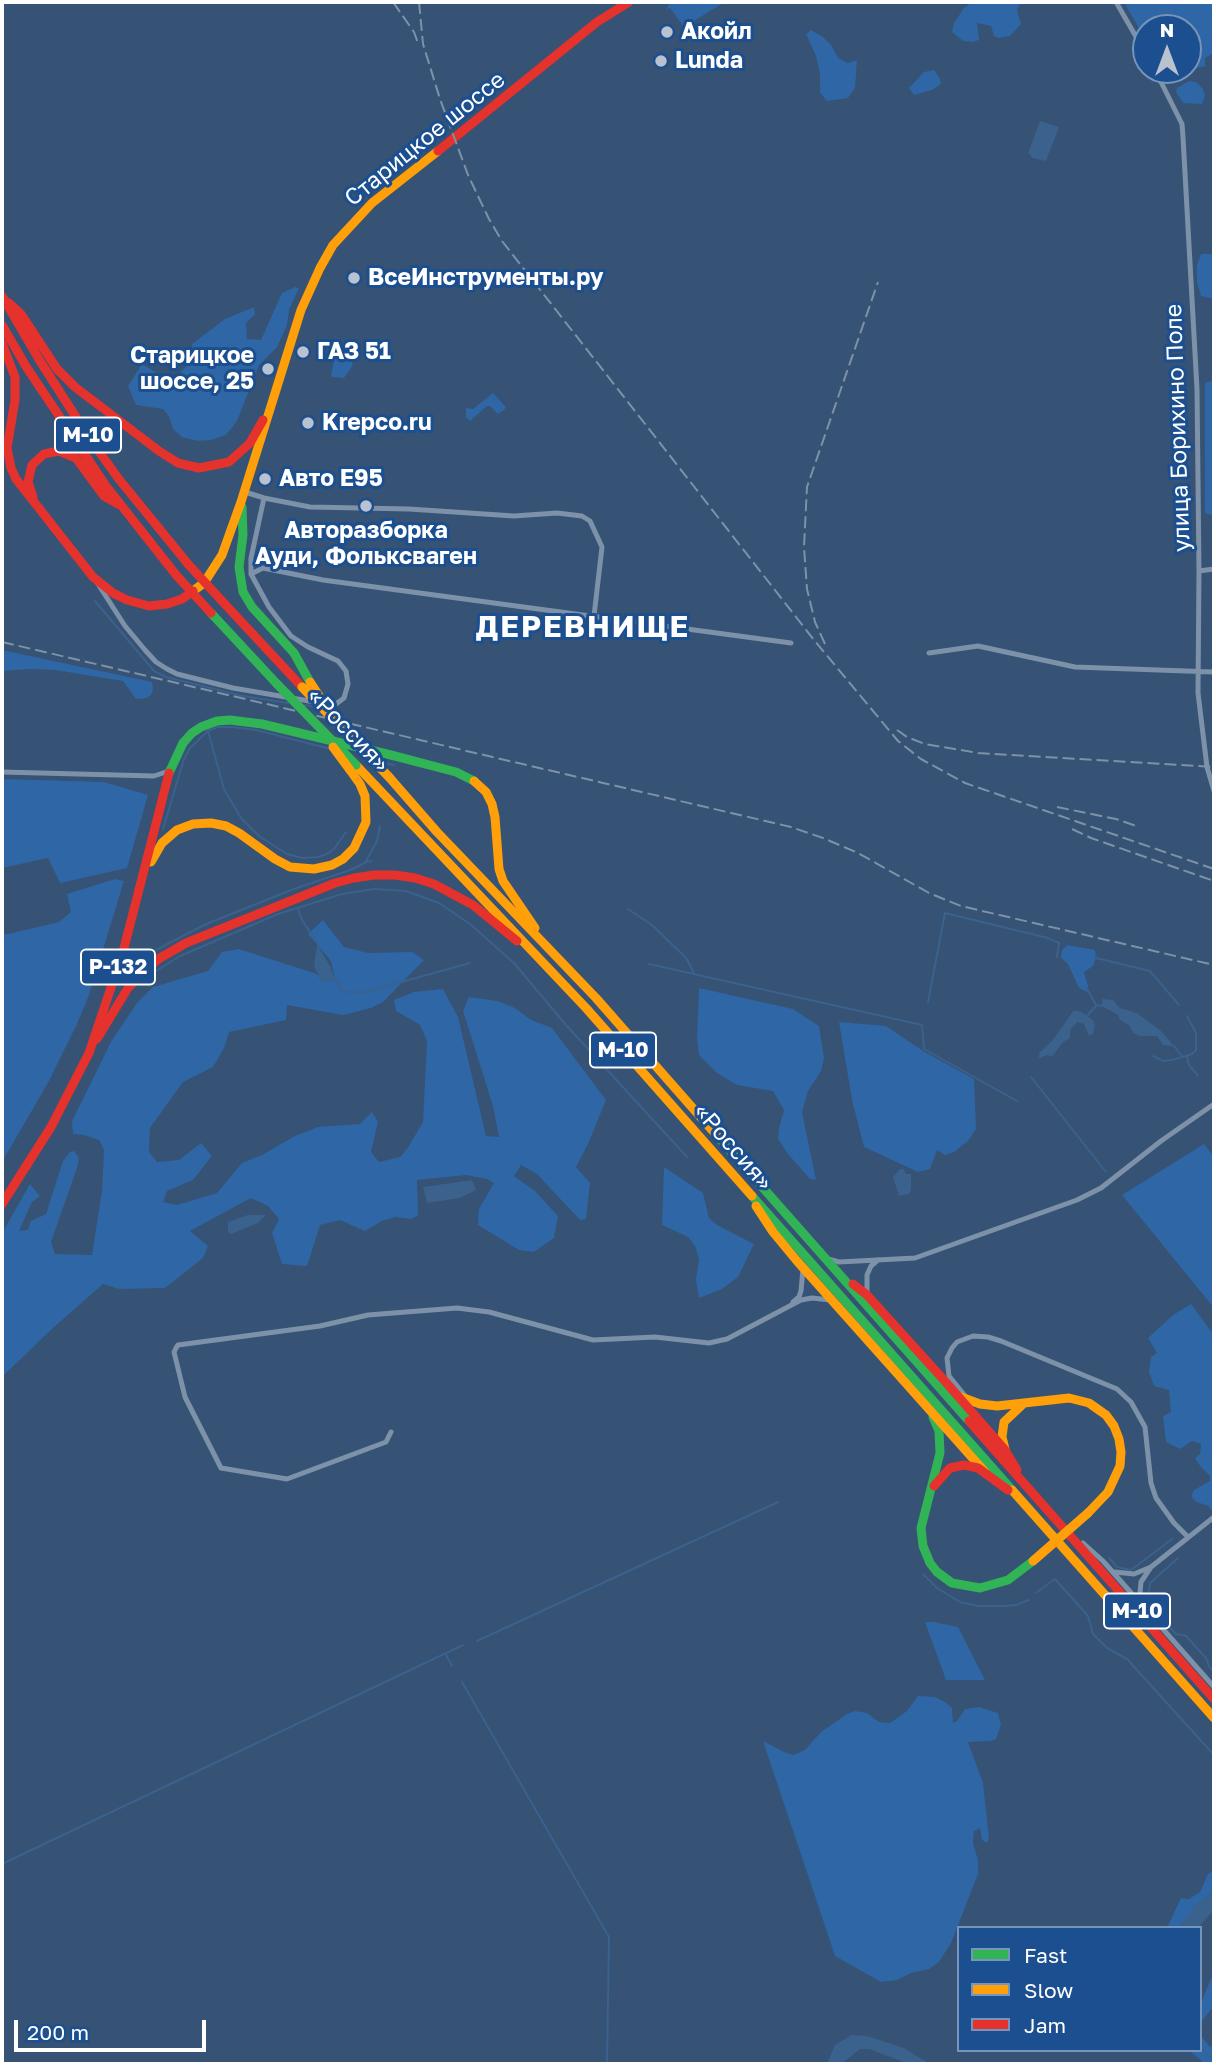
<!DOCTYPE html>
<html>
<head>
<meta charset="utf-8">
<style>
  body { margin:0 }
  #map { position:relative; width:1216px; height:2066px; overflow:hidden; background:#365274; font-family:"Golos Text",sans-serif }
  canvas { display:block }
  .frame { position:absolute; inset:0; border:4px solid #fff; pointer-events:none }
  .legend { position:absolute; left:957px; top:1926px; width:245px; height:126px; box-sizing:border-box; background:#1b4f8f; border:2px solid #7695bc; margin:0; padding:9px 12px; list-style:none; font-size:21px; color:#fff }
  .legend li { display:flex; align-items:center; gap:14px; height:35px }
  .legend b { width:35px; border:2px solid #7695bc }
  .north { position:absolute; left:1132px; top:14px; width:70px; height:70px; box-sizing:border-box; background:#1b4f8f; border:2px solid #7695bc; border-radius:50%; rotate:0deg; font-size:19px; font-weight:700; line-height:28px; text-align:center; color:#fff }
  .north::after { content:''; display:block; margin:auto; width:24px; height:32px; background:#b9c2ce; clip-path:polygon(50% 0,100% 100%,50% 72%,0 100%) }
  .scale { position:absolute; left:14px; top:2020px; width:192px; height:32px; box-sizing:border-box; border:4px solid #fff; border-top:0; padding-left:9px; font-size:21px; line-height:24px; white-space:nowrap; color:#fff; -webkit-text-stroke:5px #1b4f8f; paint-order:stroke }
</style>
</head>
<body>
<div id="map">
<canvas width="1216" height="2066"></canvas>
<div class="frame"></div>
<ul class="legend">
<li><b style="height:9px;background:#30b455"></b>Fast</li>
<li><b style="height:9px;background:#ff9f0a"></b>Slow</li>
<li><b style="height:9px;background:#e5322d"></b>Jam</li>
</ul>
<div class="north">N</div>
<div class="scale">200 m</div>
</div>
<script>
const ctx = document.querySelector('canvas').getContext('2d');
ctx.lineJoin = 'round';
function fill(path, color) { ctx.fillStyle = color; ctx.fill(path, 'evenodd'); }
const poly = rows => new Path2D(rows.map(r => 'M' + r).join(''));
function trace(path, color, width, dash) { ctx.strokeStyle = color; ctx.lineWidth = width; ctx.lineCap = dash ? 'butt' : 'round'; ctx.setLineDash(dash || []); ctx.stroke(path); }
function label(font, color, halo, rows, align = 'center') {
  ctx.font = font + ' "Golos Text",sans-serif'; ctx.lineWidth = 6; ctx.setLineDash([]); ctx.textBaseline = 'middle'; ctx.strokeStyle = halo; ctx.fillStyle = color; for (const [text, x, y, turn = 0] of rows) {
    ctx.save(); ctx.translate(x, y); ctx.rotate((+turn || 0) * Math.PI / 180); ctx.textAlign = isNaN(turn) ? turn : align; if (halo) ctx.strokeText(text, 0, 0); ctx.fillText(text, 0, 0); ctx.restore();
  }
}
fill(poly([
  [670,2,725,2,684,27,670,8,666,10],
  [972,2,1021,2,1017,10,1021,24,1010,36,998,38,994,36,991,26,977,23,979,40,973,42,963,41,952,32,954,23,964,8],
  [1124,2,1214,2,1214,53,1205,58,1205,66,1188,70,1188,28,1146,28,1146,41],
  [811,30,823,37,832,46,838,58,848,63,857,60,855,88,848,98,827,101,820,93,820,73,816,56,806,34],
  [934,70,940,79,941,84,932,90,914,95,909,88,924,72],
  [1189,81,1196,82,1203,89,1205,96,1202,104,1183,103,1176,92,1177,88],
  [1201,254,1214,254,1214,299,1201,296,1197,282,1197,265],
  [295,287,299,288,289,310,287,325,277,347,259,365,237,421,226,435,211,440,198,441,182,437,173,429,169,416,163,409,136,405,128,386,142,364,169,380,181,372,193,358,192,344,225,319,254,307,255,314,246,323,247,339,261,340,282,293],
  [336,357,340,359,340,362,343,363,345,357,349,357,352,362,353,365,344,378,332,377,331,375,334,361],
  [1211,381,1214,381,1214,516,1205,513,1205,383],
  [493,393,506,407,505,409,498,414,490,406,487,406,470,421,466,417,466,408,473,409],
  [2,650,152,682,153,689,151,695,147,698,136,699,123,681,55,670,30,669,2,671],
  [2,779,104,782,148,795,127,868,60,883,48,858,2,868],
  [115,879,124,881,89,995,77,1024,49,1081,2,1162,2,934,8,934,59,922,71,912,67,894],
  [323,920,344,947,368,953,412,952,424,960,383,1002,371,1008,343,1015,287,1005,286,1020,229,1032,224,1048,213,1067,183,1082,150,1128,149,1152,157,1162,179,1160,201,1143,212,1156,193,1180,167,1191,163,1202,177,1205,217,1193,242,1163,262,1155,295,1136,318,1127,360,1124,372,1112,378,1122,371,1152,379,1162,400,1157,407,1149,423,1122,427,1041,420,1025,396,1011,394,1000,414,992,443,989,458,1017,486,1136,499,1137,493,1106,463,1011,469,997,498,1001,515,1008,531,1020,552,1028,606,1100,588,1144,576,1167,590,1183,586,1219,580,1220,537,1174,521,1165,514,1176,535,1191,558,1216,554,1238,534,1252,519,1250,478,1225,479,1209,494,1183,487,1179,466,1175,417,1180,418,1215,411,1219,395,1217,382,1221,365,1231,340,1220,320,1225,307,1266,282,1264,272,1233,279,1219,268,1206,251,1198,190,1231,208,1246,203,1258,165,1288,119,1289,103,1284,53,1328,2,1377,2,1233,30,1184,40,1196,32,1202,19,1231,28,1230,31,1221,46,1214,63,1161,70,1152,74,1151,79,1158,77,1168,51,1242,55,1254,92,1255,102,1190,104,1150,99,1140,84,1135,73,1134,72,1121,112,1040,137,1003,153,987,208,971,222,952,239,949,317,974,323,982,335,979,331,961,308,934],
  [1067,945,1095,950,1096,958,1093,966,1084,972,1088,986,1087,992,1079,988,1068,964,1061,958,1062,950],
  [699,988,793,1009,819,1026,824,1058,821,1071,808,1091,802,1112,816,1180,810,1179,788,1154,778,1139,779,1128,784,1110,773,1091,737,1085,717,1073,699,1055,697,1037],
  [839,1022,886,1026,923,1051,974,1079,976,1129,968,1141,954,1152,945,1155,937,1150,930,1169,918,1172,864,1147,852,1100],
  [1204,1144,1214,1157,1214,1308,1122,1195],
  [664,1167,703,1193,709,1218,717,1225,754,1244,738,1277,722,1289,699,1298,696,1280,699,1259,695,1246,688,1237,662,1225],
  [1191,1304,1214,1335,1213,1511,1210,1509,1209,1506,1196,1502,1191,1496,1194,1490,1210,1481,1210,1476,1200,1466,1195,1458,1200,1454,1201,1444,1192,1441,1180,1449,1166,1442,1163,1416,1171,1412,1169,1390,1154,1386,1149,1372,1151,1357,1157,1353,1148,1338,1173,1315],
  [925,1622,934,1622,958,1627,985,1680,946,1680],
  [918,1696,935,1697,945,1702,952,1708,953,1723,957,1721,965,1709,979,1707,998,1713,1001,1725,996,1739,990,1741,968,1742,983,1783,989,1838,987,1843,982,1840,980,1828,974,1831,973,1843,978,1860,978,1874,951,1943,939,1962,929,1969,911,1973,897,1980,881,1982,835,1956,763,1741,784,1752,793,1755,805,1750,821,1732,847,1714,855,1711,867,1713,879,1722,890,1723,907,1711],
  [1214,1870,1214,1888,1209,1896,1197,1904,1179,1928,1167,1928,1181,1898,1189,1899,1200,1892,1208,1874],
  [1214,1977,1214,2006,1201,2022,1200,2005,1211,1979],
  [1200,2035,1210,2047,1214,2044,1214,2064,1203,2064,1201,2060,1188,2050,1200,2050]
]), '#2f66a5');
fill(poly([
  [1040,121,1059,127,1046,161,1033,158,1028,153],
  [317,944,330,966,335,979,323,982,320,978,314,966],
  [1102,999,1113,1000,1120,1008,1137,1013,1161,1031,1174,1046,1163,1045,1157,1036,1140,1036,1133,1033,1130,1026,1120,1020,1118,1015,1102,1006],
  [1074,1010,1081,1012,1093,1020,1095,1026,1093,1034,1089,1036,1084,1024,1077,1022,1070,1030,1070,1038,1062,1043,1052,1057,1047,1055,1038,1059,1040,1052,1052,1041],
  [900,1169,904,1169,906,1174,911,1174,911,1190,909,1194,899,1196,893,1177],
  [472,1180,476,1190,460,1198,427,1203,423,1187],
  [248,1215,266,1215,258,1223,231,1234,228,1232,228,1222],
  [1214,1888,1214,1910,1198,1928,1179,1928,1197,1903,1209,1896],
  [851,2035,867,2036,904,2048,925,2061,926,2064,909,2064,869,2049,860,2049,841,2064,827,2064,835,2045]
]), '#3b618d');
trace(poly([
  [95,601,154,671,166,677,243,696,288,703],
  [304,705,315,707],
  [331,710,339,711],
  [208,731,224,789,241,818,259,836,287,854,303,858,318,857,327,854,334,849,346,832],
  [381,762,394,765],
  [163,829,184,759,190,748,208,731,218,727,232,727,256,730,331,749],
  [366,861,377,841,380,826],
  [298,909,302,920,317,943],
  [628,909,652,925,686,958,694,973],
  [152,952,204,925,291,890,353,869,366,862,372,861],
  [1096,958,1150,971,1179,1005],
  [649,964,922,1025,924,1049,1017,1101],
  [150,975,180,956,278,914,342,894,374,889,406,891,439,903,470,924,514,963,566,1025,687,1157],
  [336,979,342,991,362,993,470,963],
  [1087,989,1096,1005,1102,1006],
  [928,1002,945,913,1048,938,1059,943,1057,957],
  [1087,1016,1096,1006],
  [1174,1046,1182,1056],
  [1153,1056,1163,1061,1172,1060,1192,1054,1196,1050,1196,1033,1187,1016],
  [1187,1057,1189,1065,1198,1076],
  [1031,1077,1106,1172],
  [1109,1558,1117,1567,1131,1570,1172,1539],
  [1178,1558,1150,1583,1148,1597,1157,1601,1160,1605,1162,1619,1176,1634,1186,1636,1206,1658,1209,1666,1214,1672],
  [923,1574,937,1588,960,1602,978,1606,1005,1606,1016,1605,1029,1600],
  [1036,1593,1055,1579,1088,1616,1093,1634,1107,1648,1127,1659,1214,1755],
  [477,1641,778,1502],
  [446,1655,452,1666],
  [462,1682,609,1937,607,2064],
  [2,1864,463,1645],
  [1200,2048,1214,2059]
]), '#3b618d', 2);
trace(poly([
  [1116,2,1146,54],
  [1155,70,1182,124,1183,137,1197,389,1199,571,1198,693,1207,767,1214,791],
  [245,492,264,498,310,507,409,509,514,516,557,513,582,516,590,521,602,547,594,616],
  [264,498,251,558,251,574,269,607,291,636,308,647,338,661,346,671,348,684,344,698,336,704,325,704],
  [1199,571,1214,569],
  [251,574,263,568,323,580,791,643],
  [98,584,125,626,145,650,156,662,167,669,177,674,233,688,315,702],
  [929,653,978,646,1075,667,1214,672],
  [2,772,154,776,169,771],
  [828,1259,839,1262,915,1258,1077,1200,1101,1188,1161,1141,1214,1104],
  [867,1295,867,1275,871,1266,878,1260],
  [793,1302,799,1297,801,1291,803,1269],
  [966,1397,949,1376,947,1358,952,1348,957,1342,973,1336,988,1337,1001,1341,1117,1389,1131,1402,1145,1427,1151,1483,1156,1498,1174,1523,1188,1537],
  [391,1432,386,1442,287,1479,221,1468,185,1397,174,1352,176,1348,178,1345,320,1326,368,1315,457,1308,489,1312,593,1340,655,1337,709,1343,727,1339,801,1300,812,1298,830,1300],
  [1083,1543,1103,1561,1214,1687],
  [1115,1572,1134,1574,1151,1567,1214,1517],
  [1142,1603,1140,1593,1141,1582,1151,1567]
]), '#7d92a8', 5);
trace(poly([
  [242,507,243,535,239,567,243,592,252,607,294,653,310,682],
  [211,613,277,684],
  [169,773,183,743,192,733,201,727,217,721,230,720,262,724,391,755,456,772,474,781],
  [719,1138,969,1421],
  [752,1196,1012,1490],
  [933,1417,939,1431,940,1453,921,1528,923,1546,930,1563,937,1572,952,1583,980,1588,1008,1580,1033,1561]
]), '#30b455', 9);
trace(poly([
  [193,591,204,583,222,555,241,502,301,310,320,268,333,245,372,203,438,151],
  [356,765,586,1008,752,1196],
  [389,777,437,832,596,998,719,1138],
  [474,781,486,792,492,804,495,817,499,869,503,881,535,928],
  [151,862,162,843,177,830,193,824,211,823,226,826,239,833,275,859,290,867,314,869,332,865,343,859,354,848,366,822,365,796,360,784,350,770],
  [756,1206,773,1232,797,1261,985,1472],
  [961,1397,980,1404,997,1406,1069,1398,1089,1403,1106,1415,1114,1426,1119,1439,1121,1452,1120,1466,1108,1492,1088,1513],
  [1005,1449,1002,1437,1004,1422,1022,1405],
  [1012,1490,1214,1718]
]), '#ff9f0a', 9);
trace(poly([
  [438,151,597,22,629,2],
  [2,296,40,361,88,436,118,478,188,564],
  [9,303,21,314,57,369,75,387,159,451,178,463,199,468,229,462,250,443,263,420],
  [2,325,27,368,106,486,177,576],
  [2,343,15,377,15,400,7,448,11,468,16,479,93,577,113,593,127,600,149,606,167,604,182,599,193,591],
  [33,497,28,482,32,465,44,454,59,451,76,458,104,496,118,504],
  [222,601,302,687],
  [123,952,135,965,149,966],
  [97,1039,128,988,149,966,160,958,186,943,335,883,354,878,374,875,395,875,415,878,434,884,473,905,517,941],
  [2,1204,51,1127,89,1053,123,952,169,773],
  [853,1284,867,1295,943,1379,1005,1450,1017,1470],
  [969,1421,1214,1699],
  [934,1486,950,1468,964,1465,978,1468,1008,1490]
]), '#e5322d', 9);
trace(poly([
  [393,2,414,32,418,43],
  [419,2,423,44,440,99,468,175,489,219,502,241,814,640,898,741,921,759,965,783,1214,869],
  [2,642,791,827,823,838,858,853,929,893,961,906,1214,965],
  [825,644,815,622,807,589,804,547,807,487,878,282],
  [897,730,907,737,925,744,978,753,1214,767],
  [1057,807,1116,819,1139,827],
  [1072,829,1091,838,1214,881]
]), '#7e92a7', 2, [12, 5]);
trace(poly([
  [277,684,356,765]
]), '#30b455', 9);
trace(poly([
  [310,682,329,711],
  [302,687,389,777],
  [333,747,350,770],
  [1033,1561,1088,1513]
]), '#ff9f0a', 9);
trace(poly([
  [188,564,222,601],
  [177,576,211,613]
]), '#e5322d', 9);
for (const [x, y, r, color] of [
  [667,32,7,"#b9c2ce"],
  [661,61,7,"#b9c2ce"],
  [354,278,7,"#b9c2ce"],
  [303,352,7,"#b9c2ce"],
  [268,369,7,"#b9c2ce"],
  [308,423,7,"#b9c2ce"],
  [265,479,7,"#b9c2ce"],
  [366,506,7,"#b9c2ce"]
]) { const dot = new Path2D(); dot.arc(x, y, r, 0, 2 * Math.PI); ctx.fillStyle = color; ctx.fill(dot); trace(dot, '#1b4f8f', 2.5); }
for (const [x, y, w] of [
  [88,435,66],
  [118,967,74],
  [623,1050,66],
  [1137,1611,66]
]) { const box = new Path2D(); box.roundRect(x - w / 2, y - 17.5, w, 35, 5); ctx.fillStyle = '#1b4f8f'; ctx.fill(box); trace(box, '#fff', 2); }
label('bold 21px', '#fff', null, [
  ["М-10",88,435],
  ["Р-132",118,967],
  ["М-10",623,1050],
  ["М-10",1137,1611]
]);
label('bold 23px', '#fff', '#1b4f8f', [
  ["Акойл",681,32],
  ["Lunda",675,61],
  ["ВсеИнструменты.ру",368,278],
  ["ГАЗ 51",317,352],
  ["Старицкое",254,356,"right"],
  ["шоссе, 25",254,382,"right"],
  ["Krepco.ru",322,423],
  ["Авто E95",279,479],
  ["Авторазборка",366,531,"center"],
  ["Ауди, Фольксваген",366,557,"center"]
], 'left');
label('23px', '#fff', '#1b4f8f', [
  ["Старицкое шоссе",425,139,-39],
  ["улица Борихино Поле",1178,428,-92],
  ["«Россия»",348,730,46],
  ["«Россия»",733,1147,49]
]);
ctx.letterSpacing = '2px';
label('bold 30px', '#fff', '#1b4f8f', [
  ["ДЕРЕВНИЩЕ",583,627]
]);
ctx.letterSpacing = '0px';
</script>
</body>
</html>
